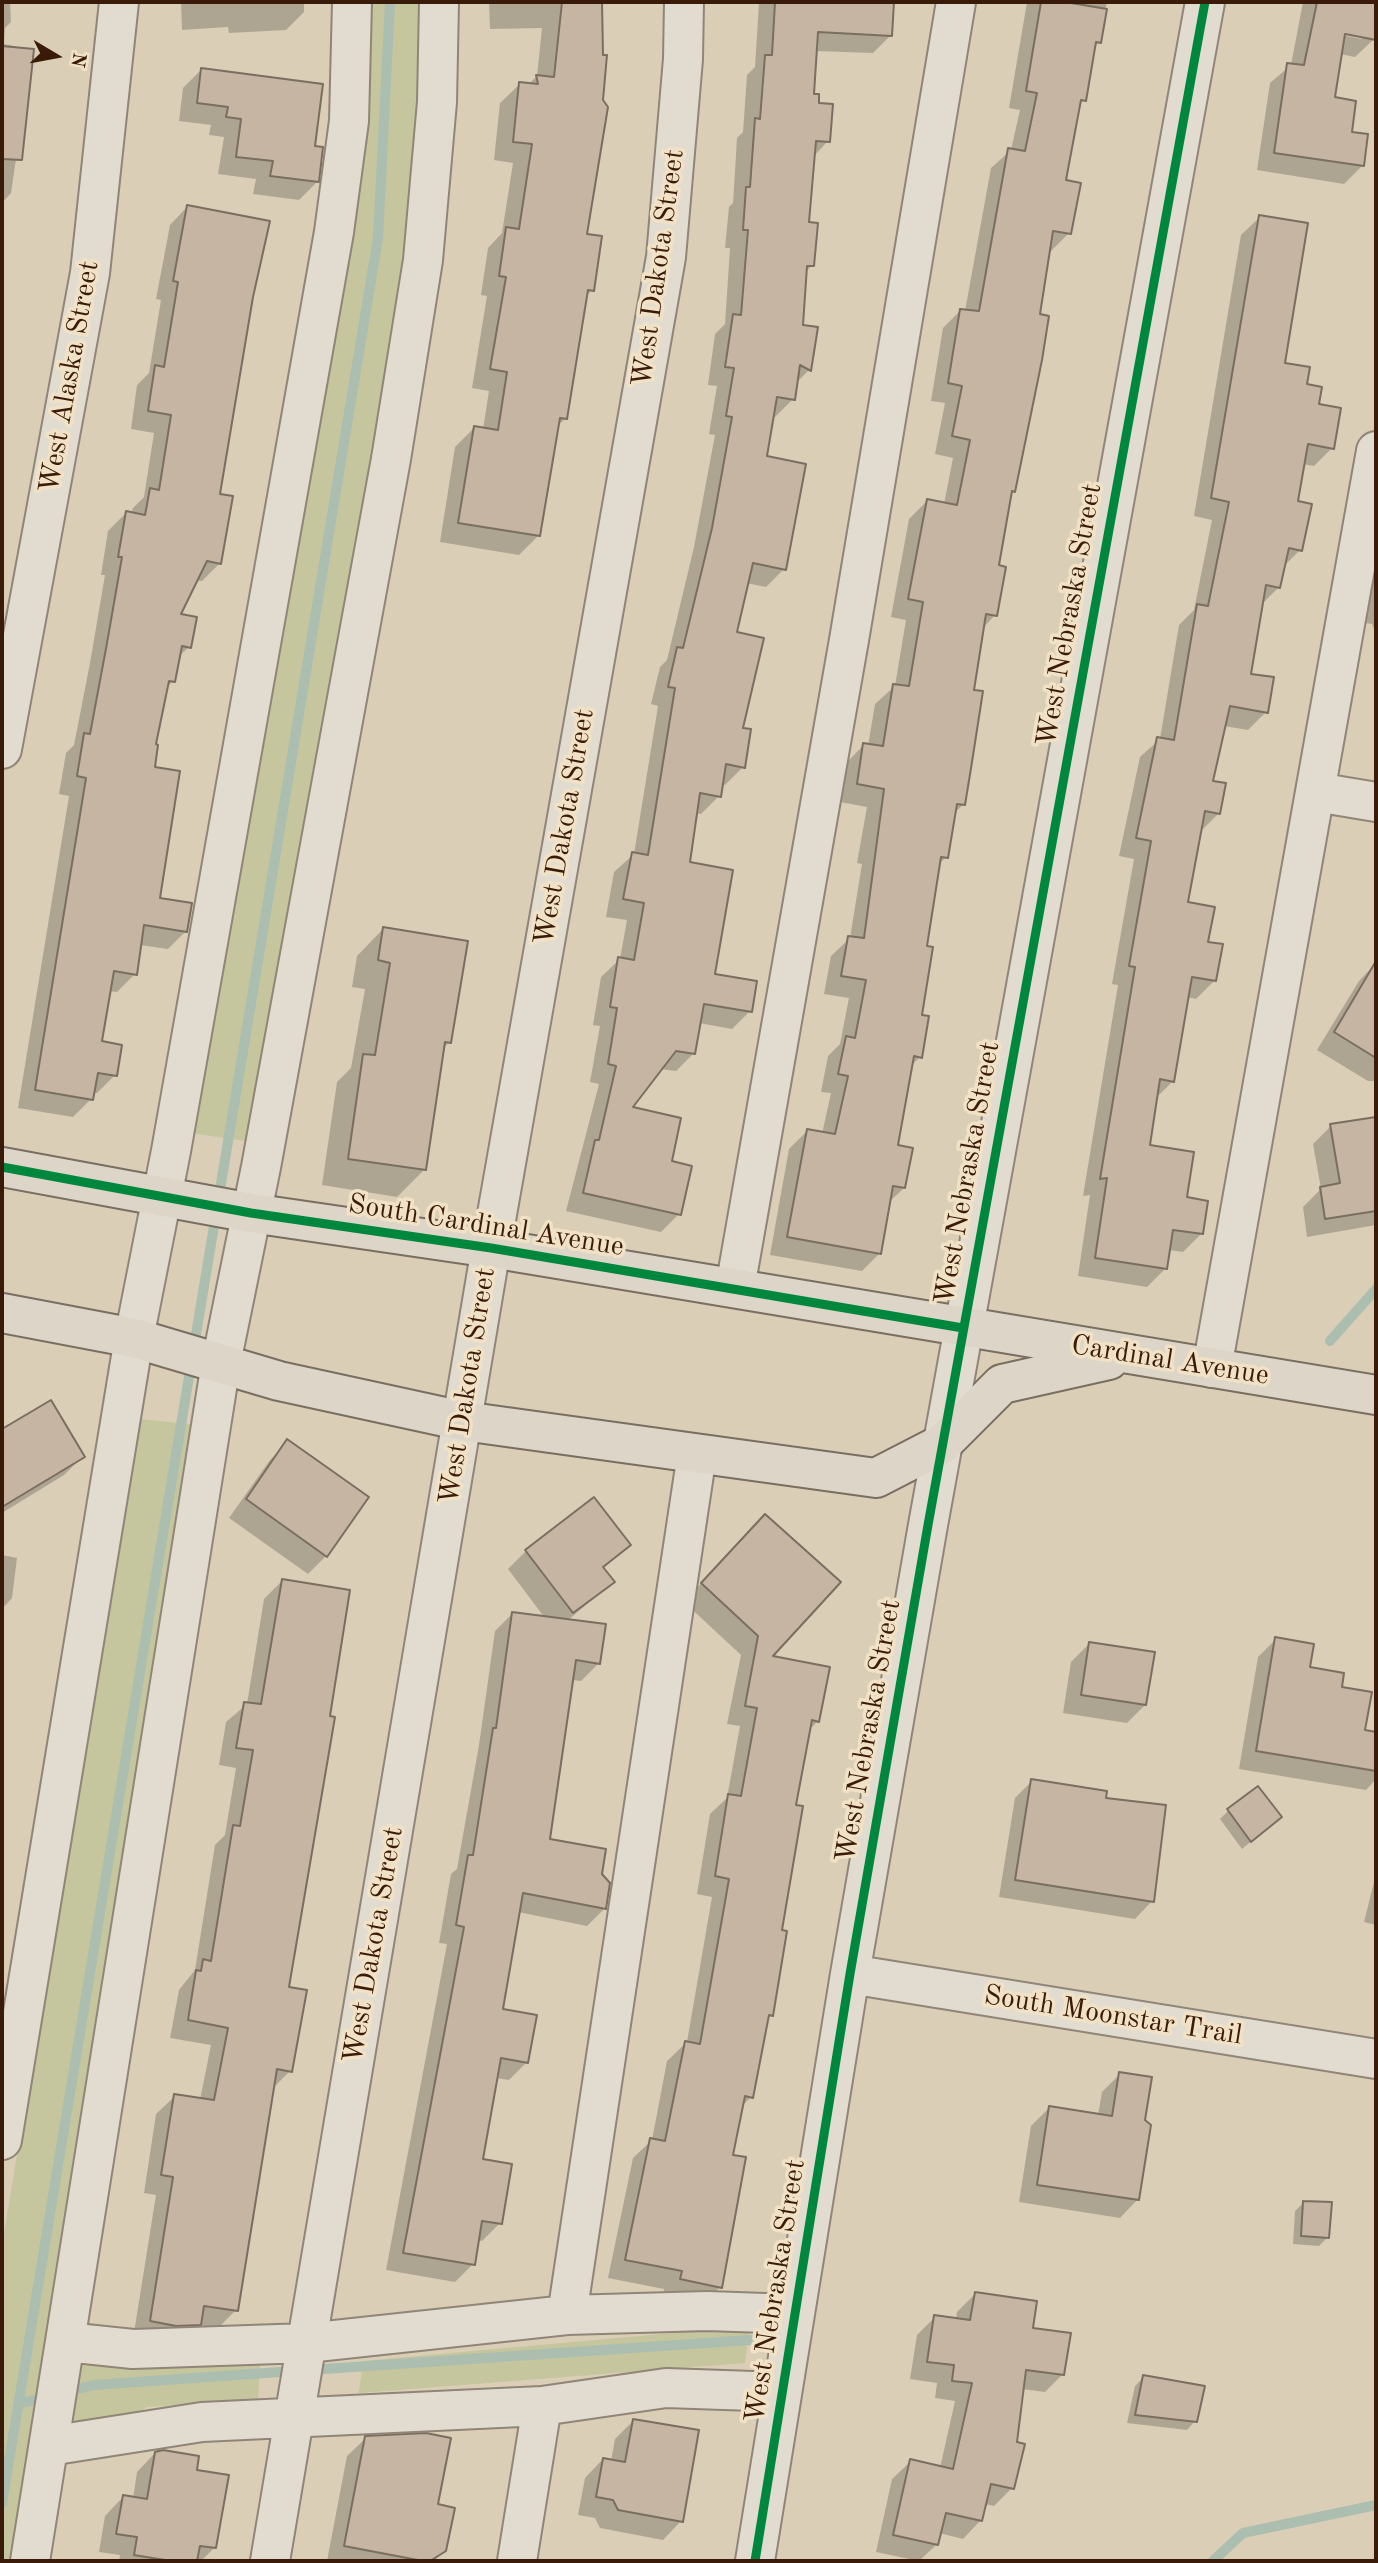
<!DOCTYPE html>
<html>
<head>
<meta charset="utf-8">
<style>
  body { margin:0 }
  #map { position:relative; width:1378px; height:2563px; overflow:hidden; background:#daceb7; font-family:"Old Standard TT",serif }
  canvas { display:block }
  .frame { position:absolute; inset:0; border:4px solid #3a1a08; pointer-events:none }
  .north { position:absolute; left:21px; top:21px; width:70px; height:70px; -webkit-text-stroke:5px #f1e2c6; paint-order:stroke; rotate:100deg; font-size:19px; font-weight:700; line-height:28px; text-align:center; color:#3a1a08 }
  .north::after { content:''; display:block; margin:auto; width:24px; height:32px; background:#3a1a08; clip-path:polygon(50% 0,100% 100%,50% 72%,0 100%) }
</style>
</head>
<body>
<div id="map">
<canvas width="1378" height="2563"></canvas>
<div class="frame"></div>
<div class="north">N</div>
</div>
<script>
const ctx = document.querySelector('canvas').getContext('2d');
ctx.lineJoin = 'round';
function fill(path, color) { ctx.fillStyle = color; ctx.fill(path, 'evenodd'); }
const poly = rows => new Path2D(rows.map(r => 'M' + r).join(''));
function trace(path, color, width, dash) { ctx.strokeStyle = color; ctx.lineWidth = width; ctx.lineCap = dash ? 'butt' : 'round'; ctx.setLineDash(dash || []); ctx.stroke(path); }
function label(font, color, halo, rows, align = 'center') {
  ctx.font = font + ' "Old Standard TT",serif'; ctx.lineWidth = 7; ctx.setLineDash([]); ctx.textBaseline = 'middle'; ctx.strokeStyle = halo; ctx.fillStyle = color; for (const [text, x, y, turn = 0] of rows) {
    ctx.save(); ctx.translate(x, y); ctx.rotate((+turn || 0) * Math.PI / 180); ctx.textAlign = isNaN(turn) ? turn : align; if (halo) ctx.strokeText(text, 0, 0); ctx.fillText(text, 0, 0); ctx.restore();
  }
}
fill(poly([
  [367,2,422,2,419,161,387,393,253,1142,190,1133],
  [140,1419,207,1426,83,2327,260,2363,258,2399,147,2407,67,2457,13,2561,2,2561,2,2245],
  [750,2326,745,2363,359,2393,363,2361]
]), '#c5c59e');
fill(poly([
  [2,2,10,2,11,22,5,28,4,44,32,50,11,193,2,203],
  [181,2,304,2,304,12,286,30,229,33,228,27,182,30],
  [489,2,600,2,601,56,585,235,592,290,585,297,566,418,556,427,539,535,519,555,440,542,455,447,474,428,483,429,489,391,472,388,487,296,481,295,488,248,502,233,513,163,494,160,500,103,520,84,528,85,537,76,542,28,490,29],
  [759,2,893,2,891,35,873,53,815,51,812,95,828,141,813,157,807,224,812,265,805,273,801,326,816,328,809,370,796,383,793,399,775,417,772,417,765,458,784,569,766,587,746,583,735,633,743,767,725,785,721,784,719,796,701,814,695,813,688,864,713,975,750,1011,732,1029,699,1023,694,1053,676,1071,660,1069,629,1109,679,1214,661,1232,566,1211,599,1084,590,1082,600,1026,593,1025,601,977,620,959,627,920,606,917,614,872,634,854,658,706,651,704,660,667,667,660,694,547,715,435,709,434,717,386,708,385,715,334,725,324,730,248,725,248,729,207,733,203,737,138,743,132,747,75,755,67],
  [1027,2,1107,2,1099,42,1093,49,1084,100,1079,105,1064,181,1069,233,1051,251,1048,251,1013,491,1009,495,997,567,995,615,982,629,972,691,963,805,953,814,946,857,938,865,925,948,920,1057,910,1067,896,1147,904,1188,888,1203,880,1253,862,1271,770,1255,789,1149,807,1131,822,1134,831,1093,821,1092,828,1056,840,1044,849,998,824,994,831,956,850,938,862,864,857,863,867,807,840,802,846,763,864,745,868,746,875,704,895,686,906,620,891,617,909,519,927,501,944,504,953,458,935,454,945,403,931,401,943,328,961,310,965,311,991,168,1011,150,1020,110,1009,108],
  [1303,2,1376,2,1374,39,1355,57,1340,54,1333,99,1362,166,1344,184,1257,170,1270,83,1291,65],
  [1337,31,1362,35,1362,39,1336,34],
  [201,70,313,147,317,182,299,200,253,194,256,179,218,174,224,137,209,135,211,125,179,121,183,88],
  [188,206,251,296,218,495,220,563,202,581,195,580,178,615,189,647,177,658,173,681,165,689,153,746,158,899,186,931,168,949,140,945,135,974,117,992,109,991,100,1043,115,1075,97,1093,92,1093,91,1099,73,1117,18,1108,69,796,59,794,66,753,74,745,90,663,105,575,101,575,108,531,126,513,131,514,133,508,144,497,154,433,131,429,137,385,149,373,161,300,156,299,170,225],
  [1260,217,1283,364,1305,386,1317,406,1332,448,1314,466,1302,464,1296,503,1300,550,1283,567,1279,587,1261,605,1249,675,1266,712,1248,730,1224,726,1211,782,1219,813,1201,831,1186,903,1206,943,1214,981,1196,999,1187,997,1173,1081,1155,1099,1148,1146,1185,1199,1201,1234,1183,1252,1169,1250,1165,1269,1147,1287,1078,1276,1090,1195,1083,1196,1118,985,1112,984,1134,859,1119,856,1140,757,1160,739,1179,625,1194,610,1212,520,1194,516,1241,235],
  [1376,562,1376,634,1372,624,1354,621,1362,577],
  [383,929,449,1042,442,1050,424,1170,397,1197,322,1185,337,1082,351,1068,365,989,352,987,357,956],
  [1376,963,1376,1081,1368,1081,1317,1050,1359,981],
  [1376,1118,1376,1225,1307,1237,1303,1207,1321,1189,1313,1144,1331,1126],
  [50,1402,82,1457,64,1475,2,1513,2,1431],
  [288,1442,326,1556,308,1574,229,1518,270,1460],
  [747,1534,770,1657,818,1721,808,1731,794,1806,771,2015,766,2020,751,2097,741,2107,731,2156,720,2287,702,2305,663,2297,664,2289,608,2278,633,2158,652,2140,667,2061,687,2042,712,1897,697,1894,710,1814,727,1798,740,1726,727,1724,741,1655,684,1602],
  [629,1544,603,1569,613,1582,567,1621,599,1663,581,1681,572,1680,549,1841,601,1875,605,1908,587,1926,518,1912,501,2011,527,2062,509,2080,496,2078,481,2160,500,2223,482,2241,477,2240,473,2264,455,2282,386,2270,447,1944,439,1943,451,1874,457,1869,479,1745,495,1631,512,1614,545,1618,508,1569,526,1551],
  [2,1555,17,1558,12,1598,2,1609],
  [282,1581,290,2071,272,2089,236,2310,218,2328,198,2325,181,2342,133,2339,156,2195,144,2193,156,2114,175,2096,200,2100,211,2045,170,2038,179,1990,195,1970,215,1845,225,1835,236,1768,219,1765,226,1722,247,1704,264,1599],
  [1276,1639,1308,1668,1341,1688,1363,1731,1376,1734,1376,1779,1366,1790,1239,1769,1258,1657],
  [1089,1644,1145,1705,1127,1723,1063,1713,1071,1662],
  [1032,1781,1104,1799,1152,1901,1135,1919,999,1897,1015,1798],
  [1228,1811,1280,1817,1242,1849,1220,1819],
  [1376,1874,1376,1925,1364,1922],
  [1120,2074,1143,2121,1138,2199,1120,2218,1019,2202,1031,2126,1049,2108,1098,2115,1102,2092],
  [1304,2202,1328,2237,1319,2246,1293,2244,1295,2211],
  [976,2293,1031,2329,1063,2374,1045,2392,1022,2389,1012,2488,994,2506,985,2504,981,2520,963,2539,939,2533,937,2544,919,2561,876,2552,892,2479,911,2461,940,2468,955,2401,935,2398,937,2383,910,2379,917,2335,935,2317,956,2320,957,2312],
  [1144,2377,1195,2421,1187,2430,1127,2423,1135,2386],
  [633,2421,681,2521,663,2540,600,2528,595,2518,578,2515,585,2478,603,2459,611,2461,615,2439],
  [366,2438,436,2506,445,2551,434,2561,327,2561,347,2456],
  [155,2453,195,2471,215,2547,201,2561,119,2561,120,2555,99,2552,105,2516,123,2497,133,2499,137,2472]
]), '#0003');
trace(poly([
  [1330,1341,1376,1289],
  [310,2370,779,2338],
  [63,2393,94,2385,294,2371],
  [18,2404,47,2397],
  [2,2503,378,238,390,2],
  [1213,2561,1243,2533,1376,2505]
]), '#abbeaf', 10);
const building = poly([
  [562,2,602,2,603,55,607,55,603,100,608,107,587,234,602,236,594,291,588,290,567,419,560,418,540,536,458,523,474,426,498,430,507,372,490,369,506,277,499,276,506,227,519,229,532,144,513,142,519,82,538,84,536,75,554,77,562,2],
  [775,2,894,2,892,36,818,32,814,94,819,94,819,103,833,104,830,142,816,141,809,222,818,223,814,266,807,266,803,325,818,327,811,371,800,365,795,400,777,397,767,456,806,464,786,570,753,563,737,632,764,638,743,728,751,729,745,768,726,764,721,797,700,793,690,862,733,870,715,974,757,981,752,1012,704,1004,695,1054,676,1051,633,1107,681,1118,672,1161,692,1166,681,1215,583,1193,595,1140,599,1140,616,1066,608,1064,617,1008,610,1007,618,957,634,960,644,903,623,899,632,852,648,855,675,688,668,687,677,647,683,648,712,528,732,417,726,416,734,368,725,367,733,314,741,315,748,230,743,230,746,187,750,187,755,118,760,119,765,55,772,55,775,2],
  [1041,2,1065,2,1107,9,1101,43,1096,42,1086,101,1081,100,1066,180,1081,183,1071,234,1053,231,1040,314,1049,316,1042,360,1015,492,1012,491,999,565,1006,567,997,616,986,614,974,690,983,691,972,762,965,805,957,804,948,858,941,857,927,946,933,947,922,1015,929,1016,922,1058,914,1056,898,1145,913,1148,905,1188,893,1186,881,1254,787,1237,807,1129,835,1134,848,1076,838,1074,846,1036,855,1038,866,980,841,976,848,936,864,938,884,789,857,784,863,743,883,746,893,684,909,686,923,602,908,599,927,499,957,505,970,440,952,436,962,386,948,383,960,309,979,311,1008,148,1025,151,1037,93,1026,91,1041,2],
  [1317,2,1376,2,1376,40,1345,34,1335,97,1356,101,1352,132,1368,134,1364,166,1274,153,1287,63,1304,65,1317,2],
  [2,46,34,49,22,160,2,159,2,46],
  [201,68,323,84,315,146,323,147,319,182,270,176,273,161,236,157,241,119,226,117,228,107,197,103,201,68],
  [187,205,270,221,253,297,220,494,233,496,221,564,207,561,181,614,197,617,191,648,182,646,175,682,169,681,156,744,158,745,155,767,180,771,160,898,192,903,187,932,144,925,137,975,114,971,102,1041,122,1045,117,1076,98,1073,93,1100,35,1090,86,778,77,776,84,733,90,734,107,643,122,557,118,557,126,511,145,515,150,488,159,490,171,415,148,411,155,365,164,367,178,282,173,281,187,205],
  [1259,215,1308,223,1285,363,1310,367,1307,384,1322,387,1319,404,1341,408,1334,449,1308,444,1298,501,1312,504,1302,551,1289,548,1280,588,1266,585,1251,674,1274,677,1268,713,1230,706,1213,781,1226,783,1220,814,1205,811,1188,902,1215,907,1208,942,1223,944,1216,981,1192,977,1174,1082,1160,1079,1150,1145,1194,1152,1187,1197,1208,1201,1203,1234,1173,1230,1167,1269,1095,1258,1107,1178,1100,1179,1135,967,1129,966,1151,841,1136,838,1157,737,1174,740,1197,604,1208,606,1229,502,1211,498,1259,215],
  [383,927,468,941,451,1043,445,1042,426,1170,348,1159,363,1054,375,1055,390,963,378,960,383,927],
  [1376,961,1376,1058,1334,1032,1376,961],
  [1376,1117,1376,1211,1325,1219,1320,1187,1340,1183,1330,1124,1376,1117],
  [51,1400,85,1457,2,1507,2,1429,51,1400],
  [287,1439,369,1497,327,1557,246,1499,287,1439],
  [594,1497,631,1545,603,1567,615,1582,573,1613,525,1550,594,1497],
  [765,1514,841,1582,773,1656,830,1667,819,1722,812,1720,796,1805,803,1806,782,1930,787,1931,773,2016,769,2015,753,2098,745,2096,733,2155,746,2157,722,2288,680,2279,682,2271,625,2260,650,2138,665,2141,685,2041,700,2044,729,1879,715,1876,728,1794,741,1796,757,1708,745,1706,758,1636,701,1583,765,1514],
  [282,1579,350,1590,330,1716,335,1717,289,1987,307,1990,292,2072,277,2069,238,2311,204,2306,201,2325,176,2326,150,2321,173,2177,161,2175,174,2094,214,2100,228,2028,188,2020,196,1970,201,1971,203,1959,211,1961,233,1825,240,1826,253,1750,236,1748,244,1702,261,1704,282,1579],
  [512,1612,606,1624,600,1664,576,1660,550,1839,606,1849,602,1874,610,1883,606,1909,523,1893,503,2009,537,2015,528,2063,501,2058,483,2159,512,2164,502,2224,482,2221,475,2265,403,2253,464,1927,456,1925,468,1855,473,1855,493,1728,496,1728,512,1612],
  [1275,1637,1314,1644,1310,1667,1344,1673,1342,1687,1372,1692,1365,1730,1376,1732,1376,1771,1256,1751,1275,1637],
  [1089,1642,1155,1652,1146,1705,1081,1695,1089,1642],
  [1031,1779,1107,1791,1106,1798,1166,1805,1154,1902,1015,1880,1031,1779],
  [1258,1786,1282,1817,1251,1842,1227,1809,1258,1786],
  [1119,2072,1152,2077,1145,2120,1151,2125,1139,2200,1037,2185,1049,2106,1112,2116,1119,2072],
  [1303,2201,1332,2202,1329,2238,1301,2236,1303,2201],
  [975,2292,1037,2301,1033,2328,1071,2333,1064,2375,1026,2370,1017,2442,1025,2444,1014,2489,991,2484,982,2521,946,2513,938,2545,893,2535,910,2459,953,2469,972,2383,952,2381,954,2365,927,2362,934,2315,970,2320,975,2292],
  [1143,2375,1205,2386,1197,2422,1135,2415,1143,2375],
  [633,2419,699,2430,683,2522,618,2510,613,2500,596,2497,603,2458,625,2462,633,2419],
  [426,2433,451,2438,438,2504,455,2508,446,2551,430,2561,423,2561,344,2546,365,2436,426,2433],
  [163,2450,199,2456,197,2470,229,2475,216,2548,200,2546,197,2561,171,2561,134,2555,137,2537,116,2534,123,2495,147,2499,155,2452,163,2450]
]);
fill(building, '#c7b5a3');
trace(building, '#796e60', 2);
const minor = poly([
  [2,749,90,273,119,2],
  [1316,792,1376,802],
  [735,1288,849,640,956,2],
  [1212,1368,1376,451],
  [850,1974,1376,2059],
  [2,2140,134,1338,171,1151,334,232,349,121,352,2],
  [567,2315,697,1454],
  [66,2342,133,2349,307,2343,567,2315,707,2311,795,2314],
  [49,2446,202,2422,542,2406,666,2388,782,2392],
  [30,2561,221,1363,261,1167,391,459,423,260,437,102,439,2],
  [270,2561,491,1248,666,257,683,59,684,2],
  [517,2561,542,2406],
  [755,2561,850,1974,928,1525,1205,2]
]);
const major = poly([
  [2,1167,251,1213,491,1248,1376,1395],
  [2,1313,134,1338,279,1381,463,1421,876,1478,942,1444,1002,1384,1109,1360]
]);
trace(minor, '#908577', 42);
trace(major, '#796e60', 42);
trace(minor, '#e2dcd0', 38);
trace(major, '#ddd6c8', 38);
trace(poly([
  [2,1167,251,1213,491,1248,963,1328],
  [755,2561,850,1974,928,1525,1205,2]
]), '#00873e', 9);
label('28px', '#3a1a08', '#f1e2c6', [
  ["West Dakota Street",659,268,-82],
  ["West Alaska Street",70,377,-80],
  ["West Nebraska Street",1070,615,-80],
  ["West Dakota Street",565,827,-80],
  ["West Nebraska Street",968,1173,-80],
  ["South Cardinal Avenue",486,1226,9],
  ["Cardinal Avenue",1170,1361,9],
  ["West Dakota Street",468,1386,-81],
  ["West Nebraska Street",869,1731,-80],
  ["West Dakota Street",374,1945,-80],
  ["South Moonstar Trail",1113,2016,9],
  ["West Nebraska Street",776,2291,-81]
]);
</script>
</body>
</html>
